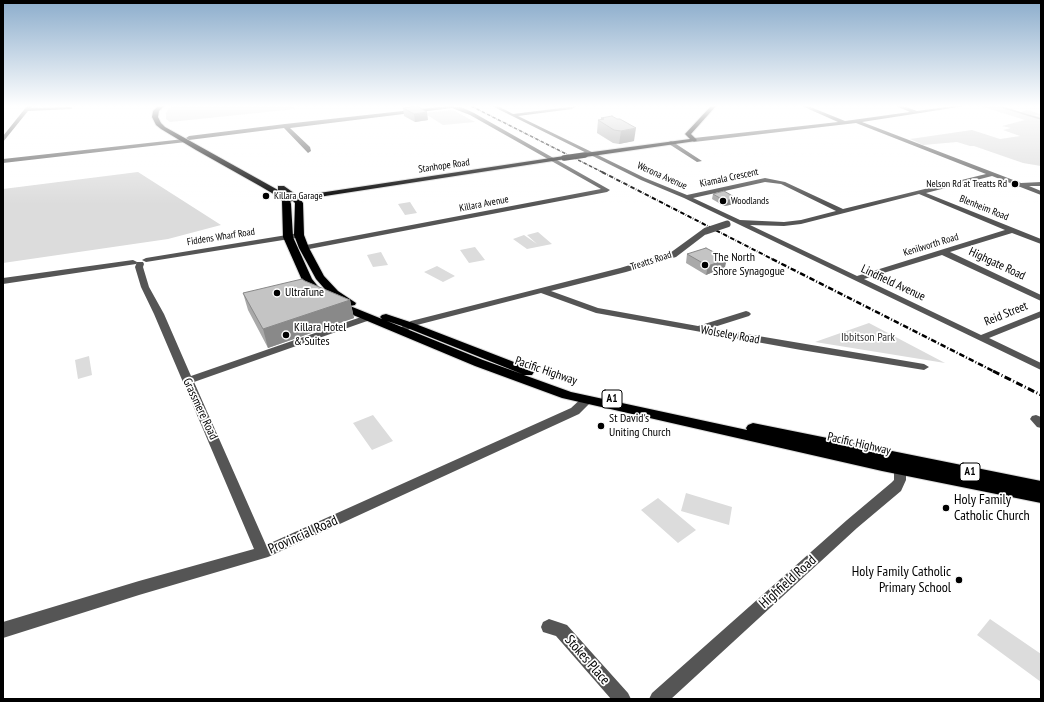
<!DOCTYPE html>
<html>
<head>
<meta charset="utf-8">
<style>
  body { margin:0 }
  #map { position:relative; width:1044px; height:702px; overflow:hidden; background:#fff; font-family:"PT Sans Narrow",sans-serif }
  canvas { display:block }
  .frame { position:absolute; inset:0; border:4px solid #000; pointer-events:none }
</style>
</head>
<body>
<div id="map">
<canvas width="1044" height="702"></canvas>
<div class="frame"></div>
</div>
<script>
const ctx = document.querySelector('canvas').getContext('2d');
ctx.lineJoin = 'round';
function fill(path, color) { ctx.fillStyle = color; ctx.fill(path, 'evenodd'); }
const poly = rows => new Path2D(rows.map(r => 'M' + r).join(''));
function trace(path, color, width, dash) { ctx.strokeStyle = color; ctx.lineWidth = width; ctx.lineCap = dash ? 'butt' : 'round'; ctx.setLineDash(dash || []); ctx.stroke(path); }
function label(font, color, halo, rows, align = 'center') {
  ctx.font = font + ' "PT Sans Narrow",sans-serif'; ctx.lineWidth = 3.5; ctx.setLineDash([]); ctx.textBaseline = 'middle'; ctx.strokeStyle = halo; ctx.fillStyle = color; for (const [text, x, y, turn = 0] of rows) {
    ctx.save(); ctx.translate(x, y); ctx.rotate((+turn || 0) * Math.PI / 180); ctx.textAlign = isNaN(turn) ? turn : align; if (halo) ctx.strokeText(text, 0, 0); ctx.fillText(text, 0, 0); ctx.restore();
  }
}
fill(poly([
  [172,106,294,106,295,109,170,122,166,119,166,113,168,109],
  [980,106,1003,106,1021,112,1027,110,1041,114,1041,116,1031,114,1041,117,1041,166,1023,163,974,146,970,146,957,142,923,145,910,139,972,130,1000,139,1020,136,1003,130,1011,128,1002,126,1025,120],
  [453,110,475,122,443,125,424,113],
  [138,172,221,225,168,239,3,263,3,189],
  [410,202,417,213,405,215,398,204],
  [538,232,552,244,527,249,513,239,524,235,537,244,527,235],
  [475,247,485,260,469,263,460,250],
  [381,252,388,265,373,267,367,255],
  [437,266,455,276,443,282,424,272],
  [869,323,945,363,815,342],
  [89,356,92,375,78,379,75,360],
  [373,415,393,441,372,450,353,423],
  [686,493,732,507,729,525,681,511],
  [658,498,696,530,678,543,641,510],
  [990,619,1041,654,1041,682,977,635]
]), '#dcdcdc');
trace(poly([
  [998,106,1041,119]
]), '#a3a3a3', 1.5);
const major = poly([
  [711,106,716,106,691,134,697,140,696,141,585,157,582,155,585,153,690,139,685,134,711,106],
  [564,156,566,157,566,159,286,202,283,200,286,198,564,156]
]);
const highway = poly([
  [158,106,164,106,159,111,158,117,161,123,165,127,278,190,278,186,284,186,298,196,303,203,304,235,309,248,324,276,338,291,356,303,355,305,350,306,382,319,380,317,382,315,386,314,413,323,532,369,534,372,532,375,524,375,571,392,747,430,746,428,748,425,753,423,1041,481,1041,503,882,471,562,398,475,366,334,307,333,305,334,303,338,302,345,304,330,295,316,279,299,248,294,235,295,203,292,200,286,195,290,200,291,204,293,237,312,279,325,295,324,297,316,297,302,280,283,237,282,201,277,196,260,186,196,150,161,129,156,125,152,117,153,111,158,106],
  [387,321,405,327,522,374,483,360,387,321]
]);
trace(major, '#dbdbdb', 2);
trace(highway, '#dbdbdb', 2);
fill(poly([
  [27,106,32,106,31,108,71,107,73,108,71,109,28,111,3,142,3,136,27,106],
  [448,106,461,107,474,113,610,190,607,192,304,250,301,250,301,246,601,189,470,115,452,108,290,128,310,147,311,151,308,153,284,128,189,140,186,138,189,136,285,124,448,106],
  [492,106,498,106,513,114,577,106,572,109,518,116,645,178,687,195,765,178,785,182,843,209,986,174,856,123,694,142,691,140,694,138,838,122,802,106,808,106,845,121,910,112,896,106,903,106,917,111,953,106,965,106,862,122,1021,183,1041,182,1041,186,1029,186,1041,191,1041,195,992,176,926,193,1041,239,1041,244,1012,233,950,252,1041,295,1041,301,942,255,864,279,981,335,1041,311,1041,317,989,338,1041,363,1041,370,684,198,641,180,492,106],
  [765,182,781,184,836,211,801,220,784,222,740,220,693,198,765,182],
  [919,194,1005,230,857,276,750,225,784,226,801,224,919,194],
  [184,139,187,141,186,142,3,163,3,159,184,139],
  [671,141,673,142,702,161,697,162,669,144,669,142,671,141],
  [703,229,706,229,710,231,676,257,626,272,551,291,598,308,698,326,746,311,749,312,751,314,749,316,711,328,924,364,929,367,924,370,801,350,596,313,541,293,417,325,406,331,400,331,398,329,411,321,620,268,670,253,703,229],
  [299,233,303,235,302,237,146,262,142,260,146,258,299,233],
  [133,260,137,262,136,264,3,284,3,278,133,260],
  [137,262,143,262,144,264,143,267,149,287,164,314,191,376,364,316,370,316,372,318,370,320,194,382,266,545,571,408,583,397,587,396,591,397,593,400,579,414,268,557,139,595,3,638,3,622,139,581,254,549,154,314,141,287,135,267,137,262],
  [1036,415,1041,417,1041,428,1037,427,1030,419,1032,416,1036,415],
  [900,456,904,458,906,461,906,480,901,491,857,528,671,699,649,699,652,693,847,520,891,483,894,480,894,461,896,458,900,456],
  [549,619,567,625,628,693,631,699,611,699,556,636,543,632,541,627,543,622,549,619]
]), '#555');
fill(major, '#000');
fill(highway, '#000');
trace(poly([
  [471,106,604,173]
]), '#000', 1.5, [3.5, 1, 0.5, 1]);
trace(poly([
  [602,172,774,260]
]), '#000', 2, [4.5, 1.5, 0.5, 1.5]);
trace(poly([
  [772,259,995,372]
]), '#000', 2.5, [5.5, 2, 1, 2]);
trace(poly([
  [993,371,1041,395]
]), '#000', 3, [7, 2.5, 1, 2.5]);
const majorBridge = poly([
  [564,158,585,155]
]);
trace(majorBridge, '#dbdbdb', 6, []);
trace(poly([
  [706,231,727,224]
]), '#555', 7);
trace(majorBridge, '#000', 5.5);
fill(poly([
  [403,108,428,120,415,122,404,116],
  [612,116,634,141,619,144,613,143,597,133,598,120,601,120,601,118],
  [713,194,735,204,724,206,712,199],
  [687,254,725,267,706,275,686,263],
  [305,281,350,300,354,318,268,348,248,310,243,293]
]), '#a9a9a9');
fill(poly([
  [427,112,428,120,415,122,414,114],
  [636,128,634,141,619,144,621,131],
  [736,198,735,204,724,206,725,201],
  [727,259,725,267,706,275,708,266],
  [350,300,354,318,268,348,263,329]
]), '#898989');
const building = poly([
  [417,106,427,112,414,114,403,108,417,106],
  [612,116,617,119,620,119,636,128,621,131,614,130,598,120,604,119,601,118,612,116],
  [724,191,736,198,725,201,713,194,724,191],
  [706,248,727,259,708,266,687,254,706,248],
  [302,279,305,281,350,300,263,329,243,293,302,279]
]);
fill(building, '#c4c4c4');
trace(building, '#898989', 1);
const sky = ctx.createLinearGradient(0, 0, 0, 204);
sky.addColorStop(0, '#8cadcc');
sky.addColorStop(0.52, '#fff');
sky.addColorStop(1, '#ffffff00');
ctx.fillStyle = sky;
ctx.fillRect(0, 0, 1044, 204);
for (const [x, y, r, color] of [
  [1015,184,4,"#000"],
  [266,196,4,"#000"],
  [723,201,4,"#000"],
  [705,265,4,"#000"],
  [277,293,4,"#000"],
  [286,335,4,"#000"],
  [601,426,4,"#000"],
  [946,508,4,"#000"],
  [959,580,4,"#000"]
]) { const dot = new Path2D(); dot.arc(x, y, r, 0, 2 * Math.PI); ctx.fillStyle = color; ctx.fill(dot); trace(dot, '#fff', 1.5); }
label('10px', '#000', '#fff', [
  ["Stanhope Road",444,166,-8],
  ["Werona Avenue",662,176,24],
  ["Kiamala Crescent",729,178,-12],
  ["Killara Avenue",484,204,-11],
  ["Blenheim Road",984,208,22],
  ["Fiddens Wharf Road",221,237,-9],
  ["Kenilworth Road",931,245,-17],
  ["Treatts Road",651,261,-18]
]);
label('10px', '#000', '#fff', [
  ["Nelson Rd at Treatts Rd",1007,184,"right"],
  ["Killara Garage",274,196],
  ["Woodlands",731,201]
], 'left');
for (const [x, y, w] of [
  [612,399,20],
  [970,472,20]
]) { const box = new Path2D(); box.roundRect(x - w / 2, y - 9, w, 18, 3); ctx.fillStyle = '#fff'; ctx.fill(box); trace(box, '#000', 1); }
label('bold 11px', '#000', null, [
  ["A1",612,399],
  ["A1",970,472]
]);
label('12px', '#000', '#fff', [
  ["The North",713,258],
  ["Shore Synagogue",713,272],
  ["UltraTune",285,293],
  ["Killara Hotel",294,328],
  ["& Suites",294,342],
  ["St David's",609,419],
  ["Uniting Church",609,433]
], 'left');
label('12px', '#000', '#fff', [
  ["Highgate Road",997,264,25],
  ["Lindfield Avenue",893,283,25],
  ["Reid Street",1006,314,-22],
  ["Wolseley Road",730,335,10],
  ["Pacific Highway",546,371,19],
  ["Grassmere Road",200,409,65],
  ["Pacific Highway",859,444,13]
]);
label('12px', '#333', '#fff', [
  ["Ibbitson Park",868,338]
]);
label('14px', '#000', '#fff', [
  ["Holy Family",954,500],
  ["Catholic Church",954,516],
  ["Holy Family Catholic",951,572,"right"],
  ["Primary School",951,588,"right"]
], 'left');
label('14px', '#000', '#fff', [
  ["Provincial Road",303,535,-24],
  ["Highfield Road",788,582,-42],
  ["Stokes Place",587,660,49]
]);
</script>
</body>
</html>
